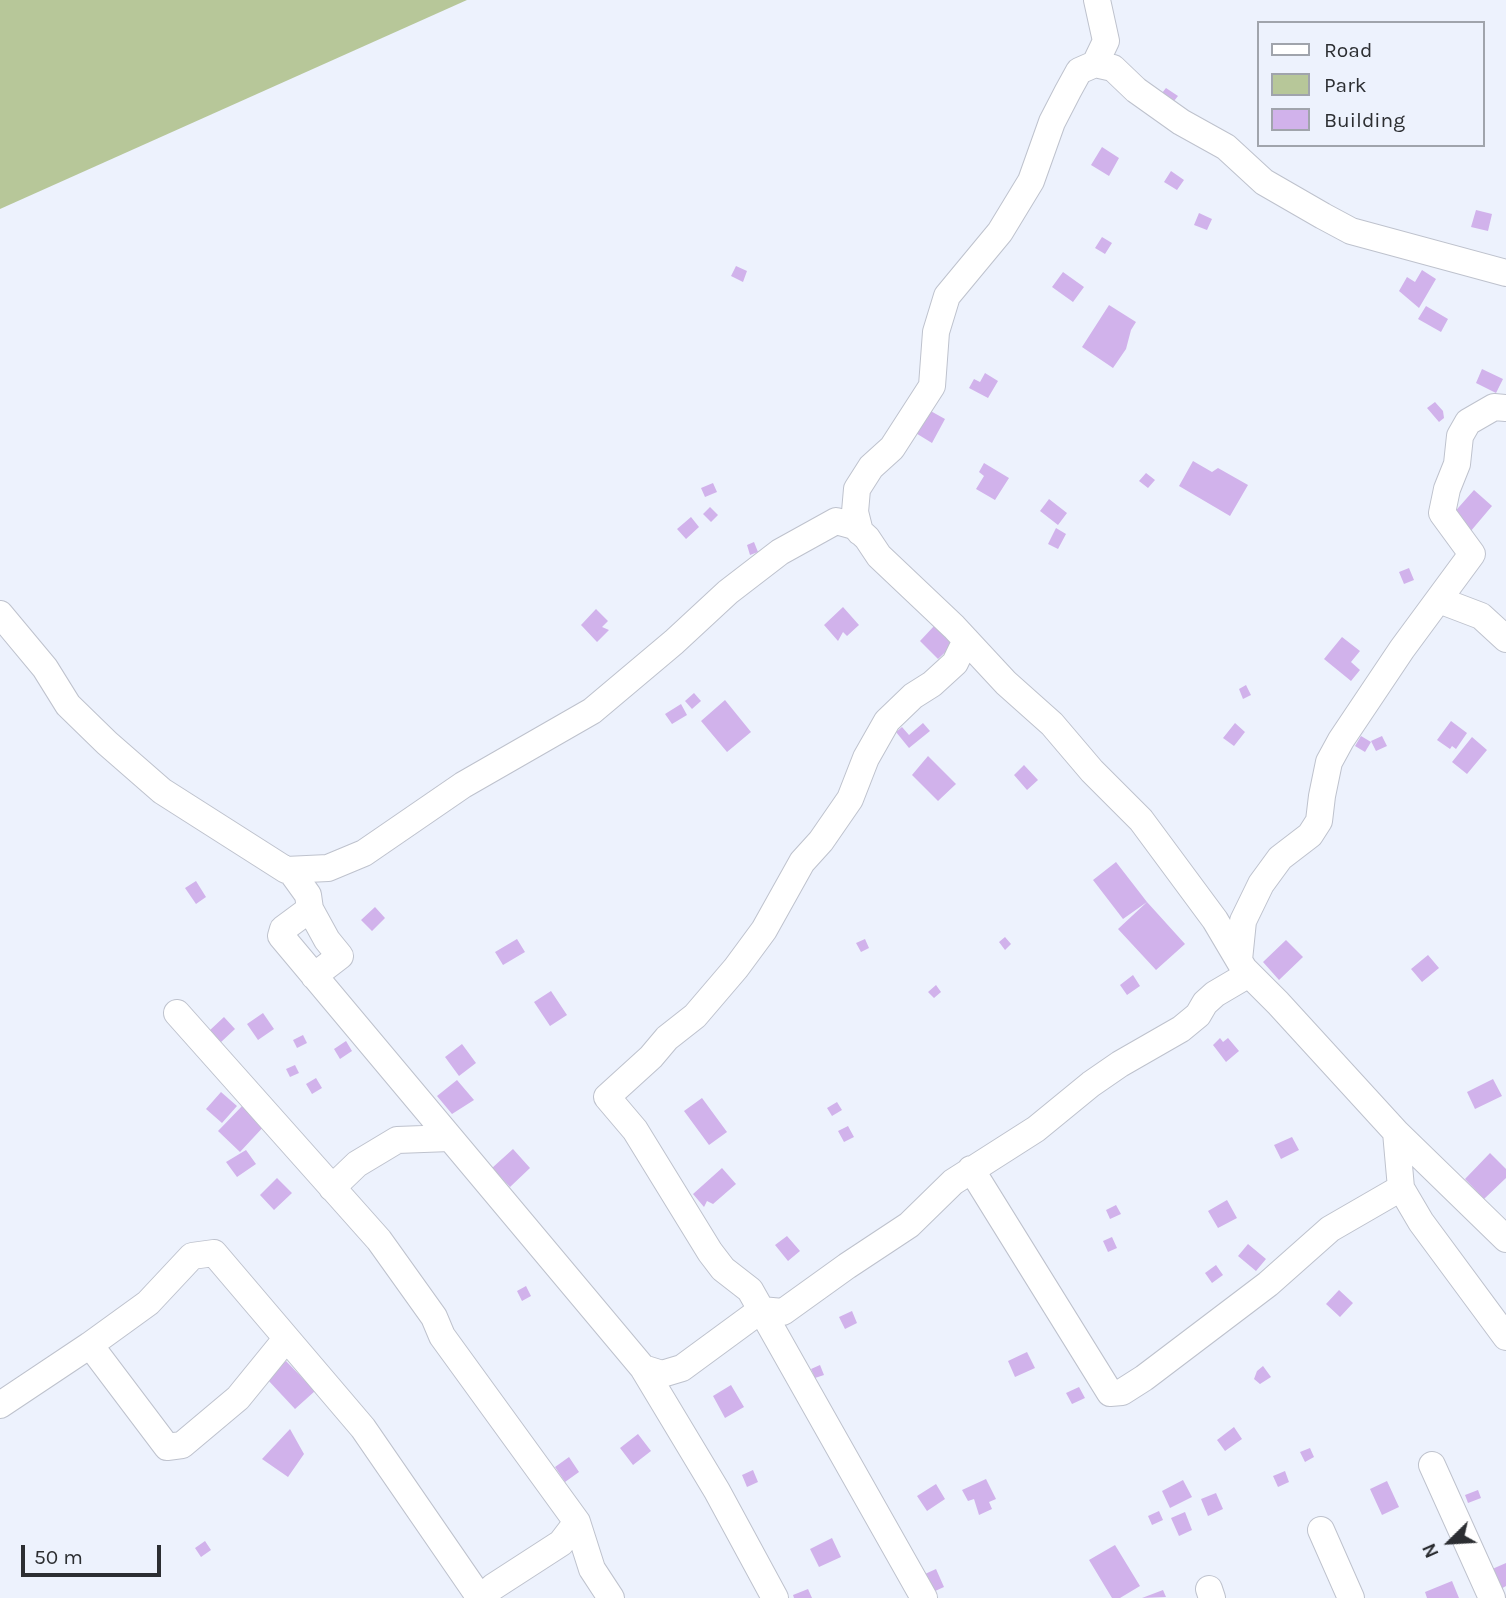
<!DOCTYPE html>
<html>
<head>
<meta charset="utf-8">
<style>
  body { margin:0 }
  #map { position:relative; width:1506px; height:1598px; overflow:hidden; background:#edf2fd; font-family:Karla,sans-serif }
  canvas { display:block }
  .legend { position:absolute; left:1257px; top:21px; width:228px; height:126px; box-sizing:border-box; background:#edf2fd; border:2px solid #a0a4ac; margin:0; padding:9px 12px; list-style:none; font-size:21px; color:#2c2e32 }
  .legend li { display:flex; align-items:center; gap:14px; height:35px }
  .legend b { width:35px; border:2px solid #a0a4ac }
  .north { position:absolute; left:1415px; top:1507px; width:70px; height:70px; -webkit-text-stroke:5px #edf2fd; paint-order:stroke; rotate:246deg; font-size:19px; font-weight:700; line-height:28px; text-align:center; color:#2c2e32 }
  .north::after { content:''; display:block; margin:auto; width:24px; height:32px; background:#2c2e32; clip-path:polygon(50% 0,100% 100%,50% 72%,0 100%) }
  .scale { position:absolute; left:21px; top:1545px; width:140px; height:32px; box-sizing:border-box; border:4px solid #2c2e32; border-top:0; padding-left:9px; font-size:21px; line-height:24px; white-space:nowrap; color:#2c2e32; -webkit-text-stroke:5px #edf2fd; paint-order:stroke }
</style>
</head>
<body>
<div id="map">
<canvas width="1506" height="1598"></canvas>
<ul class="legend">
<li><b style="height:9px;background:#fff"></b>Road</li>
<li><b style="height:19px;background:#b7c799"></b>Park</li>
<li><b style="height:19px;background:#d1b2eb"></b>Building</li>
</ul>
<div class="north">N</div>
<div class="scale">50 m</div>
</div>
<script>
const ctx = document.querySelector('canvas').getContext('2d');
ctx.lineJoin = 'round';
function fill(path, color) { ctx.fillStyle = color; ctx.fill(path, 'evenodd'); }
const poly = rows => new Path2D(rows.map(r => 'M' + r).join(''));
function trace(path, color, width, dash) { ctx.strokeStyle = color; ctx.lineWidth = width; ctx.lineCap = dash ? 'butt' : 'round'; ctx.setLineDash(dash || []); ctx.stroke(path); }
fill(poly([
  [0,0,467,0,0,209]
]), '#b7c799');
fill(poly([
  [1166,88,1178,96,1170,106,1158,98],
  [1102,147,1119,158,1109,176,1091,165],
  [1171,171,1184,180,1177,190,1164,182],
  [1476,210,1492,214,1488,231,1471,227],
  [1199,213,1212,219,1207,230,1194,225],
  [1102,237,1112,243,1105,254,1095,248],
  [736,266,747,271,743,282,731,276],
  [1422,270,1436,279,1419,308,1399,291,1407,277,1415,282],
  [1063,272,1084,287,1073,302,1052,287],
  [1109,305,1136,322,1131,330,1126,349,1113,368,1082,347],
  [1426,306,1448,319,1441,332,1418,319],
  [1482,369,1503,379,1496,393,1476,383],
  [985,373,998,381,988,398,969,388,974,379,980,382],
  [1435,402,1443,411,1444,418,1439,422,1427,408],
  [927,409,945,419,932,443,914,432],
  [1193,461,1212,472,1218,468,1248,485,1230,516,1179,486],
  [984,463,1009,478,995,500,976,489,984,476,979,472],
  [1146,473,1155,480,1148,488,1139,481],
  [713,483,717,492,705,497,701,488],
  [1474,490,1492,506,1470,532,1451,516],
  [1049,499,1067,513,1058,525,1040,511],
  [710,507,718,515,711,522,703,514],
  [691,517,699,527,686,539,677,529],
  [1056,528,1066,534,1058,549,1048,544],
  [754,542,758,552,750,555,747,545],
  [1409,568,1414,580,1404,584,1399,572],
  [843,607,859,625,847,636,843,632,838,641,824,625],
  [596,609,608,621,602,627,609,630,597,642,581,625],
  [935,625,954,644,938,659,920,641],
  [1342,637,1360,651,1351,662,1360,670,1351,681,1324,659],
  [1246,685,1251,695,1243,699,1239,689],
  [694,693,701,701,692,709,685,701],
  [725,700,751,732,727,752,701,721],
  [681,704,687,715,672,724,665,714],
  [1451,721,1467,733,1456,749,1452,746,1450,749,1437,740],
  [923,723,930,731,909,748,896,732,902,727,909,735],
  [1235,723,1245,732,1234,746,1223,738],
  [1361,736,1371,742,1365,752,1355,746],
  [1382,736,1387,746,1376,751,1371,741],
  [1472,737,1487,750,1467,774,1452,762],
  [928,756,956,784,938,801,912,775],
  [1024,765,1038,780,1027,790,1014,775],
  [1116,862,1147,902,1185,944,1156,970,1118,929,1147,902,1123,919,1093,880],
  [196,881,206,897,196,904,185,888],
  [375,907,385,918,372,931,361,920],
  [1005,937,1011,944,1005,950,999,942],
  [517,939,525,952,503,965,495,952],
  [865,939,869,948,861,952,856,943],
  [1286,940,1303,957,1279,980,1263,962],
  [1428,955,1439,968,1422,982,1411,969],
  [1133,975,1140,986,1127,995,1120,985],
  [936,985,941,992,934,998,928,992],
  [551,991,567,1015,550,1026,534,1002],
  [263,1013,274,1029,258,1040,247,1024],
  [224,1017,235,1029,220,1043,209,1031],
  [303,1035,307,1043,297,1048,293,1040],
  [1220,1038,1223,1042,1228,1038,1239,1051,1226,1062,1213,1045],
  [346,1041,352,1051,340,1059,334,1049],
  [462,1044,476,1063,459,1076,445,1057],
  [295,1065,299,1073,290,1077,286,1069],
  [316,1078,322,1088,312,1094,306,1084],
  [1493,1079,1502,1096,1475,1109,1467,1092],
  [457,1080,474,1100,452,1114,437,1096],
  [221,1092,237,1106,222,1123,206,1109],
  [702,1098,727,1132,709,1145,684,1111],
  [246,1102,267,1123,240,1152,218,1131],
  [837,1102,842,1110,832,1116,827,1108],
  [848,1126,854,1137,844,1142,838,1131],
  [1292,1137,1299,1150,1281,1159,1274,1145],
  [513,1149,530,1168,510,1187,492,1168],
  [246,1150,256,1164,237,1177,226,1162],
  [1490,1153,1506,1169,1506,1178,1484,1199,1465,1179],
  [722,1168,736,1184,713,1204,707,1201,704,1207,693,1194],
  [277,1178,292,1193,274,1210,260,1195],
  [1227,1200,1237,1218,1218,1228,1208,1211],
  [1116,1205,1121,1214,1110,1219,1106,1210],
  [787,1236,800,1251,788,1261,775,1245],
  [1112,1237,1117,1248,1108,1252,1103,1241],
  [1248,1244,1266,1259,1256,1271,1238,1256],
  [1216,1265,1223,1275,1212,1283,1205,1273],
  [526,1286,531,1296,522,1301,517,1291],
  [1339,1290,1353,1303,1340,1317,1326,1304],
  [852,1311,857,1323,845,1329,839,1317],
  [1027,1352,1035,1368,1015,1377,1008,1361],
  [286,1361,315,1391,295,1409,267,1379],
  [820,1365,824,1375,815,1378,811,1369],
  [1263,1366,1271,1377,1260,1384,1254,1379,1257,1371],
  [731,1385,744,1407,725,1418,713,1396],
  [1079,1387,1085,1398,1072,1404,1066,1393],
  [1234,1427,1242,1439,1225,1451,1217,1440],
  [290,1429,304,1454,288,1477,262,1459],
  [638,1434,651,1451,633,1465,620,1448],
  [1310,1448,1314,1457,1305,1462,1300,1452],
  [569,1457,579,1472,565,1482,555,1467],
  [753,1470,758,1482,747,1487,742,1475],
  [1285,1471,1289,1482,1278,1487,1273,1476],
  [986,1479,996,1499,989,1502,992,1509,979,1515,974,1499,968,1501,962,1490],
  [1183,1480,1192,1497,1170,1508,1162,1491],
  [1387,1481,1399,1507,1382,1515,1370,1489],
  [936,1484,945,1499,927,1511,917,1496],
  [1478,1490,1481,1498,1468,1503,1465,1495],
  [1216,1493,1223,1509,1208,1516,1201,1499],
  [1159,1511,1163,1520,1152,1525,1148,1516],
  [1185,1512,1192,1530,1179,1536,1171,1518],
  [832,1538,841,1557,819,1567,810,1549],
  [205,1541,211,1550,201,1557,195,1548],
  [1115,1545,1140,1586,1120,1598,1112,1598,1089,1560],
  [1506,1563,1506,1586,1499,1590,1490,1570],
  [936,1569,944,1587,933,1592,925,1574],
  [1452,1581,1459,1598,1427,1598,1425,1592],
  [808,1589,812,1598,794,1598,793,1595],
  [1163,1590,1166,1597,1142,1598]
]), '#d1b2eb');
const minor = poly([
  [1095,64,1106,41,1097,0],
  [860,532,855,512,857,489,871,467,892,448,932,386,936,332,947,296,1000,232,1031,181,1052,122,1068,91,1079,71,1095,64,1113,68,1136,90,1181,122,1226,147,1264,182,1323,216,1351,231,1506,273],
  [1439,600,1481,616,1506,639],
  [0,614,45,668,68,705,107,743,162,791,286,870,328,868,364,853,463,785,592,711,674,642,728,592,780,552,836,521,854,526,867,538,879,556,954,627,1006,683,1052,724,1092,771,1141,820,1215,920,1244,969,1278,1003,1396,1132,1401,1188,1421,1222,1506,1337],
  [290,870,308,895,310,909,283,929,281,936,643,1368,717,1491,775,1598],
  [310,909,327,940,340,956,314,976],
  [1239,960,1243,921,1261,884,1280,858,1310,835,1319,821,1322,796,1329,762,1341,740,1402,649,1472,554,1442,513,1447,489,1457,464,1460,436,1468,422,1494,407,1506,408],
  [177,1013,379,1240,434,1317,442,1336,577,1522,592,1569,611,1598],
  [1396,1132,1506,1239],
  [971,1169,1110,1393,1122,1392,1144,1378,1268,1284,1330,1229,1401,1188],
  [332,1188,357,1164,397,1140,450,1138],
  [90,1345,167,1447,182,1445,238,1398,286,1339],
  [643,1368,662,1374,682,1368,761,1310,783,1312,847,1266,909,1225,953,1182,1036,1129,1091,1084,1120,1064,1181,1029,1198,1015,1205,1003,1215,994,1249,974],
  [0,1405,90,1345,148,1303,192,1256,214,1253,363,1428,480,1598],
  [1432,1465,1492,1598],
  [1321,1530,1351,1598],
  [1209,1589,1212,1598],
  [481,1598,493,1587,561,1543,577,1522],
  [924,1598,750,1290,723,1269,710,1252,635,1130,607,1097,651,1057,667,1038,695,1016,736,968,764,930,802,862,821,841,850,799,866,758,887,721,913,696,932,684,955,663,966,640]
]);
trace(minor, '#bec2cd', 28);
trace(minor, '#fff', 26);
</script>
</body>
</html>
